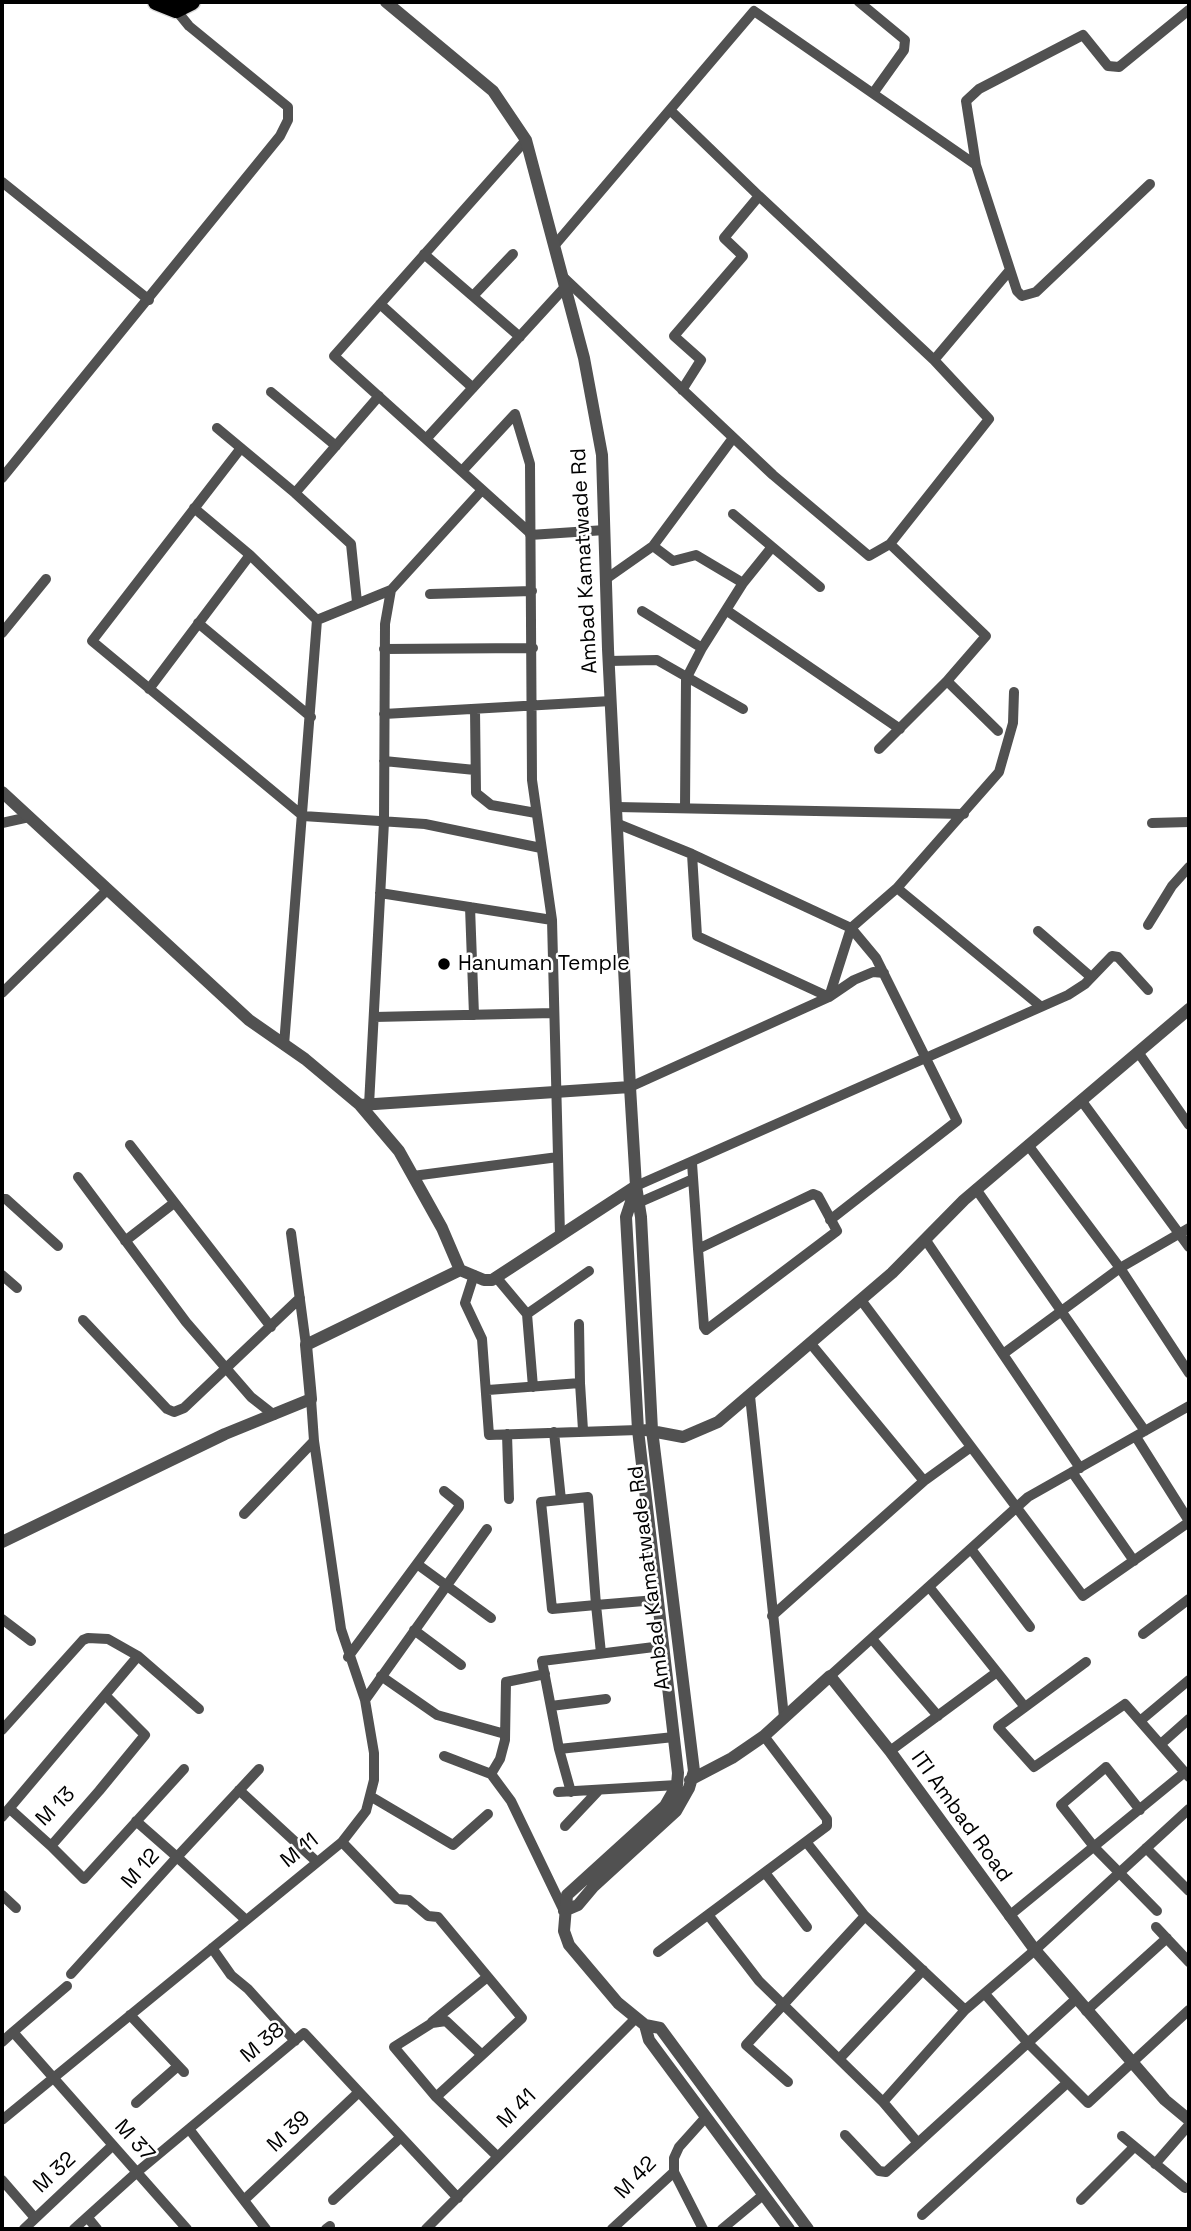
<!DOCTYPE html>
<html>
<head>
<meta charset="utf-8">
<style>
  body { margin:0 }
  #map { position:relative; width:1191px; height:2231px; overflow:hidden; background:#fff; font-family:"Space Grotesk",sans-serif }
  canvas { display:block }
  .frame { position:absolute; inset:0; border:4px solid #000; pointer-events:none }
</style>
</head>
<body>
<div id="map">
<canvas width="1191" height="2231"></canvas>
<div class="frame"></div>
</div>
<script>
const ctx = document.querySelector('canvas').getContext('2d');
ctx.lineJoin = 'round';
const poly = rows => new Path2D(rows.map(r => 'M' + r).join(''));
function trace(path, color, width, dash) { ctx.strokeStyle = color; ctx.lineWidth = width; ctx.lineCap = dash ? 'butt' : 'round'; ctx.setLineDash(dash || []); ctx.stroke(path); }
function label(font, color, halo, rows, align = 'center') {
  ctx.font = font + ' "Space Grotesk",sans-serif'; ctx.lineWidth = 5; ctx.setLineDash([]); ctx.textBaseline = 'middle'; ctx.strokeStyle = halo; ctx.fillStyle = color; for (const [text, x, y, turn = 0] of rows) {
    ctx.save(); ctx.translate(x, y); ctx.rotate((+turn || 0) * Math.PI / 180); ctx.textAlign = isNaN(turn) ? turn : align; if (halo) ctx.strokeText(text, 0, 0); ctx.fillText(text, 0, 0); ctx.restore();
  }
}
const primary = poly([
  [156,2,176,10,192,2]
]);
trace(primary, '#dbdbdb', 19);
trace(poly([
  [859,2,905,40,904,50,874,92],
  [670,110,759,196,724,238,743,256,674,336,701,360,682,390],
  [526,140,334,356,529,532],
  [2,182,149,300],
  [1150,184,1036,292,1022,296,1017,291,976,165,966,101,979,89,1083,35,1108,66,1119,67,1189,10],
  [554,246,754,11,976,165],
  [424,254,520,337],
  [563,277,773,475,869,556,890,544,989,419,934,360,759,196],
  [473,296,513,254],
  [380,304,473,388],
  [934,360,1010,270],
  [271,392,336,446],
  [515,414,530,464,532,780,552,920,560,1235],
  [217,428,295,493],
  [426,439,566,286],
  [241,448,92,641,303,816,425,824,541,848],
  [462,471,515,414],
  [2,478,280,136,288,120,288,107,189,26,176,10],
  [194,508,250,555,317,620,284,1045],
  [733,514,820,587],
  [530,535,605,530],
  [653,546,673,561,696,555,743,583],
  [606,579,653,546,733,438],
  [430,594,532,591],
  [357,602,351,544,295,493,379,396],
  [726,610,900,729],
  [642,611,702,648],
  [317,620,391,590],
  [198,623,311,717],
  [2,633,46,579],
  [384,649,533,648],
  [609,661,657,660,743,709],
  [947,681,998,731],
  [149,689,250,555],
  [475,709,476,793,491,805,536,813],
  [384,714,611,701],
  [879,749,947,681,986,636,890,544],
  [384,761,475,770],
  [617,807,964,814],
  [685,808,686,679,702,648,743,583,772,547],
  [2,823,29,817],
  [1152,823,1189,822],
  [618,824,692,854,851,928,897,888,999,772,1013,723,1014,692],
  [692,854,697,936,829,997],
  [897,888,1039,1005],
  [380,893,552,920],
  [470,907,474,1015],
  [1148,925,1172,886,1189,867],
  [1038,931,1091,977],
  [2,993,106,891],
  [829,997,851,928,876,958,957,1121,830,1220],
  [374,1017,554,1013],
  [1138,1052,1189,1125],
  [630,1087,829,997,854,980,873,972,884,973],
  [1081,1100,1189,1247],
  [369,1105,384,822,385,624,391,590,482,490],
  [130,1145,271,1327],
  [1028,1145,1120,1268,1189,1373],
  [692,1163,698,1249,704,1327,706,1330,837,1231,818,1196,813,1194,698,1249],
  [413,1176,558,1157],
  [78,1177,186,1322,251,1397,274,1415],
  [636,1186,1068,995,1085,984,1112,956,1118,957,1148,990],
  [976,1189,1145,1431],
  [2,1199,6,1199,58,1246],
  [638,1203,693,1179],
  [291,1233,306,1345],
  [925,1239,1080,1468],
  [125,1241,174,1203],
  [2,1275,17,1288],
  [474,1275,465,1303,482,1339,489,1435,638,1430],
  [496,1277,527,1314],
  [861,1300,1083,1596,1189,1522],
  [83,1320,167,1409,174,1412,184,1408,300,1298],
  [811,1344,924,1481],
  [1003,1354,1120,1268,1189,1228],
  [580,1383,583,1430],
  [533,1387,527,1314,589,1271],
  [488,1390,580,1383,579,1324],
  [750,1396,784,1717],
  [311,1399,314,1441,341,1629,365,1700],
  [554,1432,561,1500],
  [507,1434,509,1499],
  [1136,1437,1189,1521],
  [1072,1472,1134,1561],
  [244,1514,314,1441],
  [971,1549,1030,1627],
  [417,1564,491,1618],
  [930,1588,1025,1707],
  [772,1616,924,1481,971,1447],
  [2,1619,31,1641],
  [414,1630,461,1665],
  [1143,1634,1189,1599],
  [872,1639,938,1716],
  [662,1646,542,1661,559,1749,674,1737],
  [601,1653,596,1605,588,1497,541,1502,552,1609,596,1605,656,1600],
  [138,1656,199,1709],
  [348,1657,459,1507,459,1503,444,1491],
  [1086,1662,998,1727,1034,1767,1125,1704,1189,1777],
  [381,1676,437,1715,505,1734],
  [830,1676,1028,1497,1189,1406],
  [551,1706,606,1699],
  [1140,1721,1189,1680],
  [2,1730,83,1640,88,1638,108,1639,138,1656,2,1817],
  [1162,1743,1189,1719],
  [559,1749,571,1792],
  [890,1751,997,1672],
  [444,1756,491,1774,500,1759,505,1740,506,1682,545,1674],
  [491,1774,511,1801,564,1911],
  [239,1790,317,1862],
  [558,1792,677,1785],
  [370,1796,453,1845,488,1814],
  [10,1809,51,1846,99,1791,145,1735,106,1696],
  [1140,1810,1106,1767,1061,1805,1095,1848,1157,1911],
  [136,1821,177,1857,259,1769],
  [565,1826,599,1790],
  [342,1842,397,1899,409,1900,428,1916,438,1917,522,2018,482,2055],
  [48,1843,84,1879,184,1769],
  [807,1843,865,1916,965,2010],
  [1146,1848,1189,1891],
  [766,1874,807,1927],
  [2,1895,16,1908],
  [709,1916,759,1981,883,2102,965,2010,1035,1950,1189,1809],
  [1009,1916,1185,1772],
  [1156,1927,1189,1962],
  [212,1948,231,1975,248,1989,295,2041],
  [658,1952,827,1826,827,1819,764,1736],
  [71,1974,177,1857,246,1920],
  [985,1994,1027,2042,1088,2103,1189,2010],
  [1086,2011,1167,1938],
  [130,2015,184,2072],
  [432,2022,486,1978],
  [13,2032,67,1986],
  [2,2042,13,2032,187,2229],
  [840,2058,923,1970],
  [788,2082,746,2045,865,1916],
  [436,2097,482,2055,446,2021,432,2023,394,2047,436,2097,497,2156],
  [883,2102,918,2143],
  [136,2103,178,2066],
  [2,2120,342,1842,366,1811,374,1780,374,1753,365,1700,487,1529],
  [189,2129,266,2229],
  [845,2135,879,2171,886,2172,1076,1999],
  [1122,2136,1185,2188],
  [1155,2164,1189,2125],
  [674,2172,703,2229],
  [2,2180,35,2218],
  [244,2200,359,2092],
  [333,2200,401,2137],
  [1081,2200,1134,2147],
  [922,2215,1066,2084],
  [88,2218,97,2229],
  [24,2229,112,2146],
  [74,2229,136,2173,304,2033,458,2198],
  [326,2229,330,2226],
  [426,2229,636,2018],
  [612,2229,674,2172,674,2158,679,2147,705,2118],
  [722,2229,763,2195]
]), '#515151', 10);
trace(poly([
  [386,2,493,91,526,140,584,358,602,455,608,649,630,1087,636,1186,641,1217,652,1430,694,1771,689,1788,676,1811,594,1886,578,1905,564,1911],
  [2,792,249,1020,305,1059,360,1105,630,1087],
  [360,1105,399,1151,442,1228,460,1270],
  [635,1190,626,1217,638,1430,678,1773,677,1785,665,1806,567,1895,564,1931,569,1945,618,2003,645,2025,649,2040,789,2229],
  [646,1430,683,1437,718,1422,892,1273,964,1200,1189,1009],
  [2,1542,225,1434,311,1399,306,1345,460,1270,484,1280,492,1280,636,1186],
  [690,1780,732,1758,764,1736,830,1676,890,1751,1035,1950,1165,2100,1189,2120],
  [645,2025,660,2028,808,2229]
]), '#515151', 12);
trace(primary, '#000', 16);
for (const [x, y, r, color] of [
  [444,964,7,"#000"]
]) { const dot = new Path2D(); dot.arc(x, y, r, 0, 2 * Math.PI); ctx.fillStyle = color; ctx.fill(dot); trace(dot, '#fff', 2.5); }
label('21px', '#000', '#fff', [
  ["Ambad Kamatwade Rd",585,561,-93],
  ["Ambad Kamatwade Rd",650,1578,-97],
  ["M 13",56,1807,-45],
  ["ITI Ambad Road",961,1817,54],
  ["M 11",300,1851,-39],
  ["M 12",141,1869,-48],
  ["M 38",263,2043,-40],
  ["M 41",517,2109,-45],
  ["M 39",289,2132,-43],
  ["M 37",134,2141,48],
  ["M 32",55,2173,-43],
  ["M 42",636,2178,-46]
]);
label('21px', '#000', '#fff', [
  ["Hanuman Temple",458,964]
], 'left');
</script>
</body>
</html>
